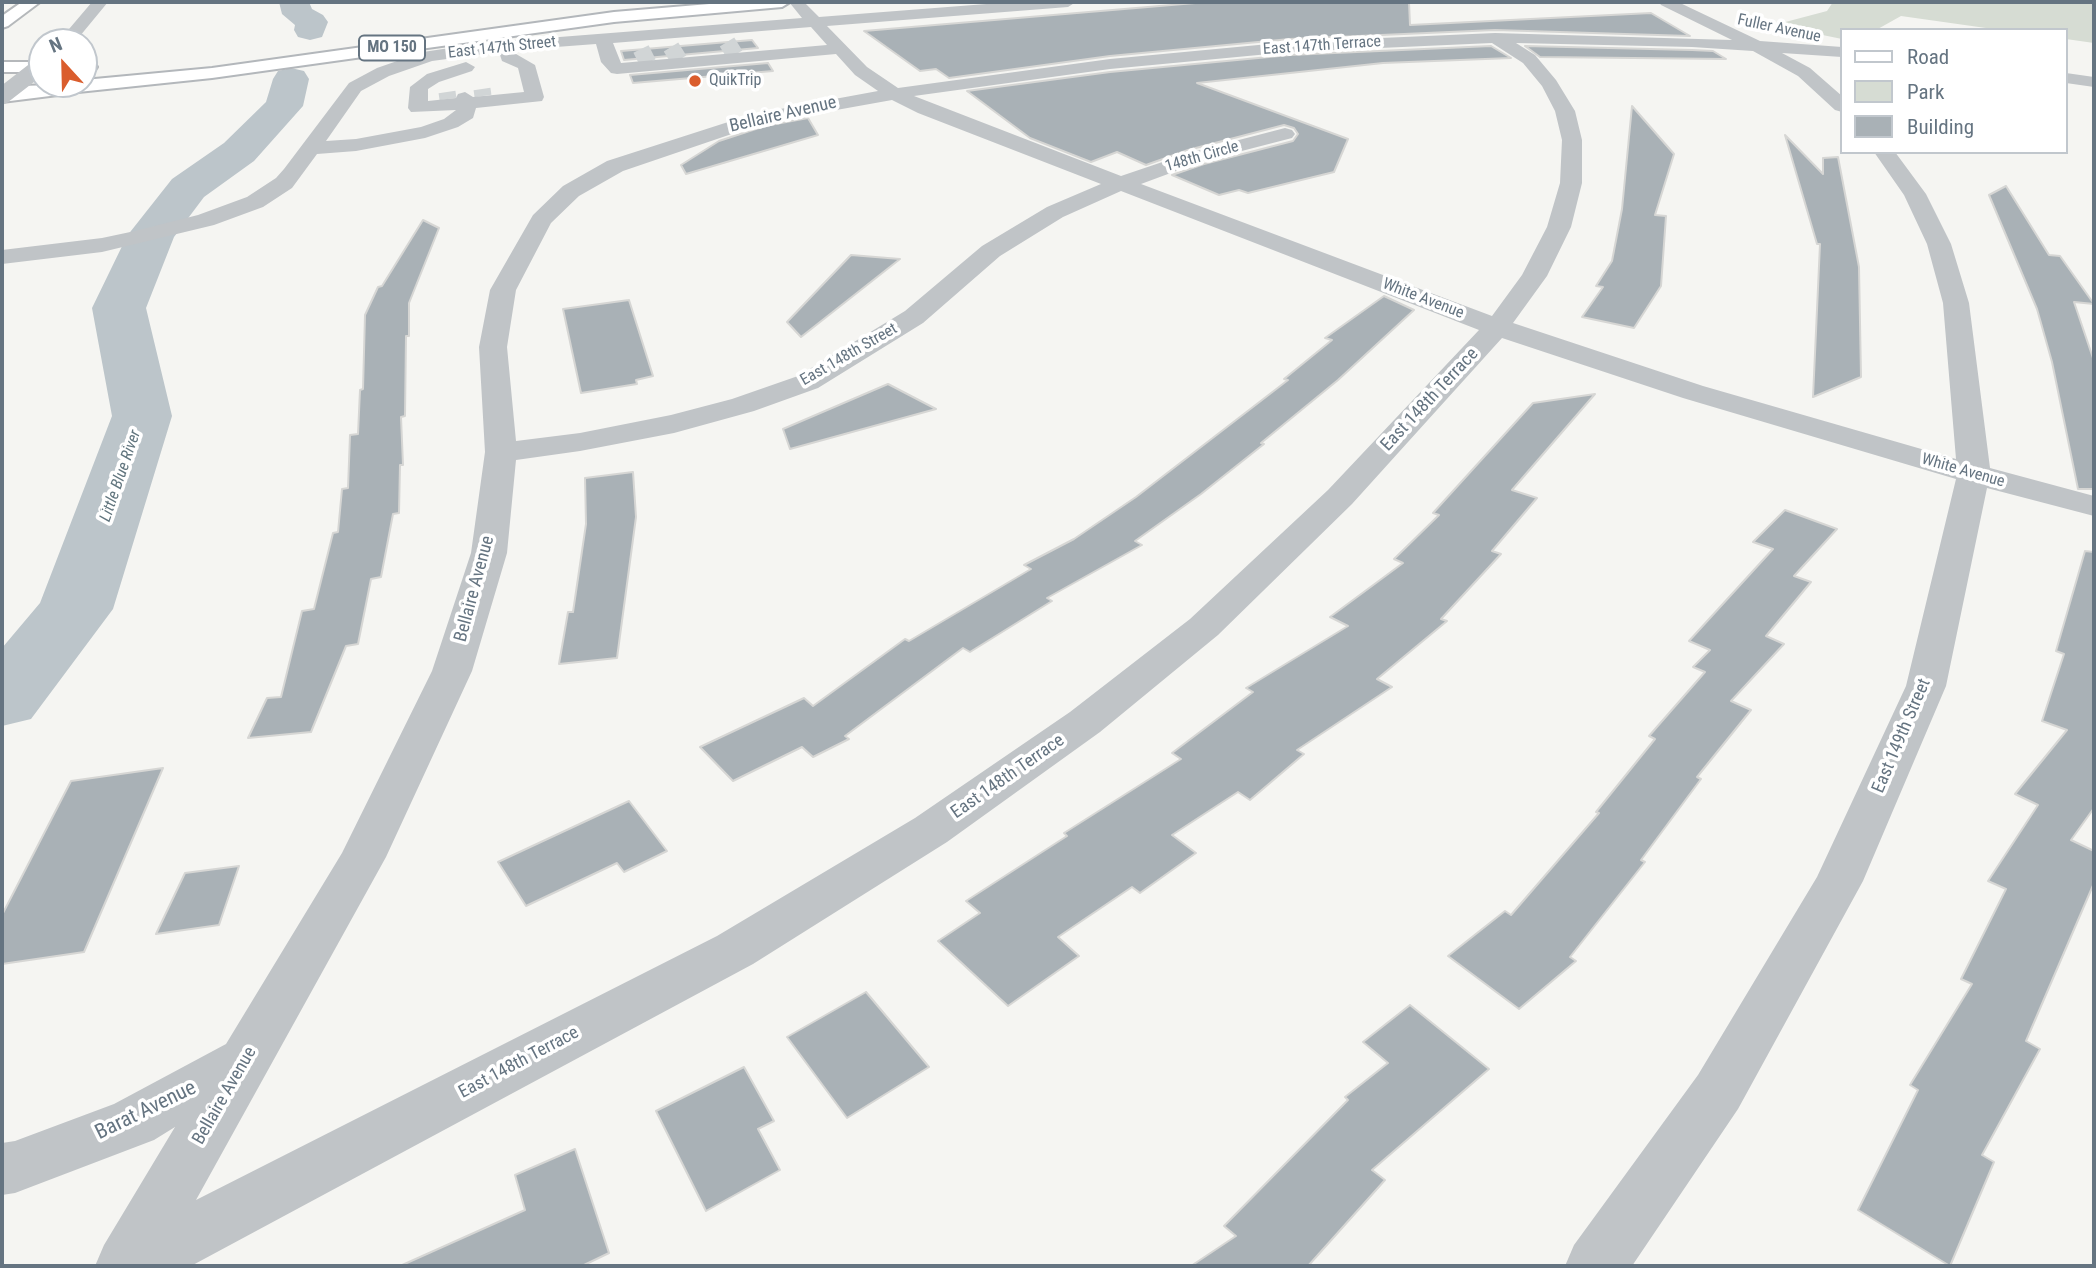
<!DOCTYPE html>
<html>
<head>
<meta charset="utf-8">
<style>
  body { margin:0 }
  #map { position:relative; width:2096px; height:1268px; overflow:hidden; background:#f5f5f2; font-family:"Roboto Condensed",sans-serif }
  canvas { display:block }
  .frame { position:absolute; inset:0; border:4px solid #657481; pointer-events:none }
  .legend { position:absolute; left:1840px; top:28px; width:228px; height:126px; box-sizing:border-box; background:#fff; border:2px solid #c1c7cd; margin:0; padding:9px 12px; list-style:none; font-size:21px; color:#657481 }
  .legend li { display:flex; align-items:center; gap:14px; height:35px }
  .legend b { width:35px; border:2px solid #c1c7cd }
  .north { position:absolute; left:28px; top:28px; width:70px; height:70px; box-sizing:border-box; background:#fff; border:2px solid #c1c7cd; border-radius:50%; rotate:338deg; font-size:19px; font-weight:700; line-height:28px; text-align:center; color:#657481 }
  .north::after { content:''; display:block; margin:auto; width:24px; height:32px; background:#da5d2d; clip-path:polygon(50% 0,100% 100%,50% 72%,0 100%) }
</style>
</head>
<body>
<div id="map">
<canvas width="2096" height="1268"></canvas>
<div class="frame"></div>
<ul class="legend">
<li><b style="height:9px;background:#fff"></b>Road</li>
<li><b style="height:19px;background:#d6dcd3"></b>Park</li>
<li><b style="height:19px;background:#a9b1b6"></b>Building</li>
</ul>
<div class="north">N</div>
</div>
<script>
const ctx = document.querySelector('canvas').getContext('2d');
ctx.lineJoin = 'round';
function fill(path, color) { ctx.fillStyle = color; ctx.fill(path, 'evenodd'); }
const poly = rows => new Path2D(rows.map(r => 'M' + r).join(''));
function trace(path, color, width, dash) { ctx.strokeStyle = color; ctx.lineWidth = width; ctx.lineCap = dash ? 'butt' : 'round'; ctx.setLineDash(dash || []); ctx.stroke(path); }
function label(font, color, halo, rows, align = 'center') {
  ctx.font = font + ' "Roboto Condensed",sans-serif'; ctx.lineWidth = 7; ctx.setLineDash([]); ctx.textBaseline = 'middle'; ctx.strokeStyle = halo; ctx.fillStyle = color; for (const [text, x, y, turn = 0] of rows) {
    ctx.save(); ctx.translate(x, y); ctx.rotate((+turn || 0) * Math.PI / 180); ctx.textAlign = isNaN(turn) ? turn : align; if (halo) ctx.strokeText(text, 0, 0); ctx.fillText(text, 0, 0); ctx.restore();
  }
}
fill(poly([
  [1833,2,2094,2,2094,43,2066,39,2066,30,2000,30,1901,16,1876,30,1842,30,1842,39,1774,25,1827,11]
]), '#d6dcd3');
fill(poly([
  [279,2,309,2,312,9,323,15,328,22,322,37,310,40,298,37,294,30,295,25,282,14,279,2],
  [291,68,304,71,309,79,303,106,254,161,204,197,174,237,146,308,172,416,113,609,31,719,2,726,2,648,40,603,112,416,92,308,127,236,172,179,224,143,266,102,273,79,278,71,291,68]
]), '#bcc5ca');
const building = poly([
  [1207,2,1409,2,1410,25,1651,13,1690,36,1495,30,1290,39,1110,56,949,78,936,69,920,71,864,31,1207,2],
  [752,40,758,48,624,60,621,51,752,40],
  [1491,46,1511,58,1383,63,1197,83,1348,139,1334,172,1248,193,1239,190,1219,195,1172,175,1204,164,1293,141,1298,134,1294,128,1284,125,1188,150,1146,165,1117,152,1091,162,1030,138,967,91,1110,72,1290,55,1491,46],
  [1525,46,1692,50,1713,51,1726,59,1540,57,1525,46],
  [768,63,773,71,633,83,630,75,768,63],
  [1632,106,1674,154,1655,215,1666,216,1661,286,1634,328,1582,317,1603,287,1596,286,1612,261,1622,209,1632,106],
  [808,118,818,135,686,174,681,165,719,141,765,126,808,118],
  [1785,135,1823,174,1823,158,1838,157,1859,267,1861,377,1813,397,1820,244,1817,244,1785,135],
  [2006,186,2049,255,2060,256,2094,304,2074,302,2094,361,2094,489,2078,489,2052,362,2037,309,1989,195,2006,186],
  [423,220,439,228,409,303,409,336,406,336,405,416,401,417,403,465,400,465,399,513,393,514,381,577,371,579,358,644,346,646,311,732,248,738,267,698,281,697,302,611,314,609,333,533,338,532,342,489,348,488,350,435,358,434,360,390,363,389,365,315,378,287,382,286,423,220],
  [851,255,900,259,801,337,787,322,851,255],
  [1384,296,1414,310,1338,380,1261,443,1264,444,1201,494,1135,541,1142,545,1047,598,1052,601,970,652,963,648,845,736,849,739,813,757,802,747,733,781,700,747,804,698,813,706,905,639,909,641,1031,569,1024,565,1074,539,1136,497,1288,380,1284,379,1332,340,1325,338,1384,296],
  [629,300,653,376,636,380,637,384,581,393,563,309,629,300],
  [888,384,936,409,790,449,783,429,888,384],
  [1595,394,1512,490,1537,498,1492,551,1501,554,1441,619,1447,621,1377,679,1392,687,1297,750,1304,754,1250,800,1238,792,1172,835,1196,853,1140,893,1132,887,1058,937,1079,956,1008,1006,938,941,980,913,966,901,1067,836,1064,833,1181,759,1172,753,1253,692,1246,688,1348,626,1330,617,1403,563,1394,559,1439,515,1433,513,1533,403,1595,394],
  [633,472,636,517,617,658,559,664,568,612,573,612,586,524,585,478,633,472],
  [1785,510,1837,529,1794,576,1811,582,1766,636,1784,644,1731,701,1751,710,1697,777,1701,779,1641,860,1645,862,1570,957,1576,961,1519,1009,1448,956,1505,911,1511,915,1599,813,1596,812,1655,739,1649,736,1705,672,1693,667,1710,650,1689,641,1773,549,1753,542,1785,510],
  [2085,551,2094,552,2094,808,2071,840,2094,851,2094,883,2026,1041,2040,1049,1982,1155,1994,1162,1950,1266,1858,1210,1918,1090,1910,1085,1972,984,1961,979,2006,889,1988,881,2038,805,2015,794,2067,730,2042,721,2064,654,2056,651,2085,551],
  [163,768,84,952,2,964,2,915,71,781,163,768],
  [629,801,667,851,624,872,617,863,526,906,498,862,629,801],
  [239,866,219,925,156,934,185,873,239,866],
  [866,992,929,1067,847,1118,787,1037,866,992],
  [1410,1005,1489,1069,1372,1170,1385,1180,1308,1266,1191,1266,1236,1236,1224,1226,1348,1100,1345,1097,1388,1063,1363,1042,1410,1005],
  [744,1067,774,1121,758,1129,780,1170,706,1211,656,1111,744,1067],
  [575,1149,609,1253,582,1266,400,1266,525,1210,515,1175,575,1149]
]);
fill(building, '#a9b1b6');
trace(building, '#d6d6d4', 2);
trace(poly([
  [727,42,735,55],
  [671,47,679,60],
  [641,49,648,63],
  [482,89,483,96],
  [447,92,448,99]
]), '#d1d5d6', 17, [17, 9]);
const major = poly([
  [733,2,790,2,782,7,614,22,212,78,21,98,12,92,21,86,84,84,84,80,212,68,614,12,733,2]
]);
const highway = poly([
  [22,2,40,2,8,26,2,28,2,16,22,2],
  [2,62,42,62,42,72,2,72,2,62],
  [84,62,94,63,97,67,94,71,84,72,84,62],
  [54,84,72,84,75,88,66,94,2,102,2,90,54,84]
]);
trace(major, '#b3b7bb', 4);
trace(highway, '#b5b8bb', 4);
fill(poly([
  [92,2,108,2,75,42,58,42,92,2],
  [789,2,804,2,819,17,1012,2,1076,2,1068,7,827,26,867,67,898,88,1110,59,1290,42,1495,33,1732,40,1661,5,1659,2,1678,2,1760,41,1842,47,1842,57,1782,53,1810,68,1842,96,1842,112,1835,110,1798,76,1753,51,1692,47,1516,43,1535,55,1556,80,1575,111,1582,140,1582,183,1571,227,1547,276,1513,323,1703,386,1956,459,1943,303,1927,244,1904,195,1874,152,1895,152,1926,194,1951,244,1969,303,1990,468,2094,496,2094,516,1987,488,1946,686,1863,881,1738,1109,1632,1266,1565,1266,1574,1245,1698,1075,1817,877,1906,686,1956,479,1683,398,1502,338,1352,504,1218,635,1100,732,947,842,753,964,191,1266,95,1266,104,1245,175,1127,154,1140,15,1193,2,1195,2,1143,15,1141,114,1104,226,1044,342,853,432,671,471,553,485,452,479,347,490,290,533,215,563,186,607,161,753,114,878,91,855,75,836,54,617,74,611,73,601,62,596,44,516,50,516,54,535,65,544,97,542,101,476,108,473,118,458,127,425,138,356,151,317,154,292,188,263,207,214,225,102,252,2,264,2,250,102,238,135,231,198,215,247,197,276,178,284,169,349,83,377,68,423,52,483,43,802,18,789,2],
  [811,27,827,45,621,63,613,43,811,27],
  [1492,43,1523,63,1542,86,1555,111,1562,140,1560,183,1547,227,1522,275,1492,316,1141,184,1203,161,1292,138,1295,134,1292,130,1285,128,1189,153,1121,176,914,96,1110,69,1290,52,1492,43],
  [499,52,502,61,518,68,524,92,473,97,465,92,458,94,456,98,428,101,428,89,439,82,472,71,475,67,466,62,427,74,410,87,408,108,411,112,456,110,444,119,421,127,356,139,326,141,361,91,389,76,432,61,499,52],
  [892,100,918,113,1101,184,1047,207,982,246,905,311,798,376,732,399,671,415,580,433,516,441,507,347,516,290,551,223,579,196,623,171,764,123,892,100],
  [1121,191,1479,330,1328,490,1190,619,1070,712,915,818,717,936,196,1200,386,857,472,671,507,553,516,460,580,451,674,433,754,411,818,388,923,323,1000,256,1063,217,1121,191],
  [2066,73,2094,77,2094,87,2066,83,2066,73]
]), '#c0c4c7');
fill(major, '#fff');
fill(highway, '#fff');
trace(poly([
  [2,96,42,65]
]), '#c0c4c7', 17);
for (const [x, y, r, color] of [
  [695,81,7,"#da5d2d"]
]) { const dot = new Path2D(); dot.arc(x, y, r, 0, 2 * Math.PI); ctx.fillStyle = color; ctx.fill(dot); trace(dot, '#fff', 2.5); }
label('16px', '#657481', '#fff', [
  ["Fuller Avenue",1779,29,12],
  ["East 147th Terrace",1322,46,-4],
  ["East 147th Street",502,48,-6],
  ["148th Circle",1202,157,-16],
  ["White Avenue",1423,299,21],
  ["East 148th Street",849,355,-30],
  ["White Avenue",1963,471,16]
]);
for (const [x, y, w] of [
  [392,48,66]
]) { const box = new Path2D(); box.roundRect(x - w / 2, y - 12.5, w, 25, 5); ctx.fillStyle = '#fff'; ctx.fill(box); trace(box, '#657481', 2); }
label('bold 16px', '#657481', null, [
  ["MO 150",392,48]
]);
label('16px', '#657481', '#fff', [
  ["QuikTrip",709,81]
], 'left');
label('italic 16px', '#61757e', '#fff', [
  ["Little Blue River",121,476,-71]
]);
label('18px', '#657481', '#fff', [
  ["Bellaire Avenue",783,115,-13],
  ["East 148th Terrace",1430,400,-47],
  ["Bellaire Avenue",475,589,-75],
  ["East 149th Street",1902,736,-67],
  ["East 148th Terrace",1008,777,-35],
  ["East 148th Terrace",519,1063,-28],
  ["Bellaire Avenue",225,1096,-60]
]);
label('21px', '#657481', '#fff', [
  ["Barat Avenue",146,1111,-26]
]);
</script>
</body>
</html>
